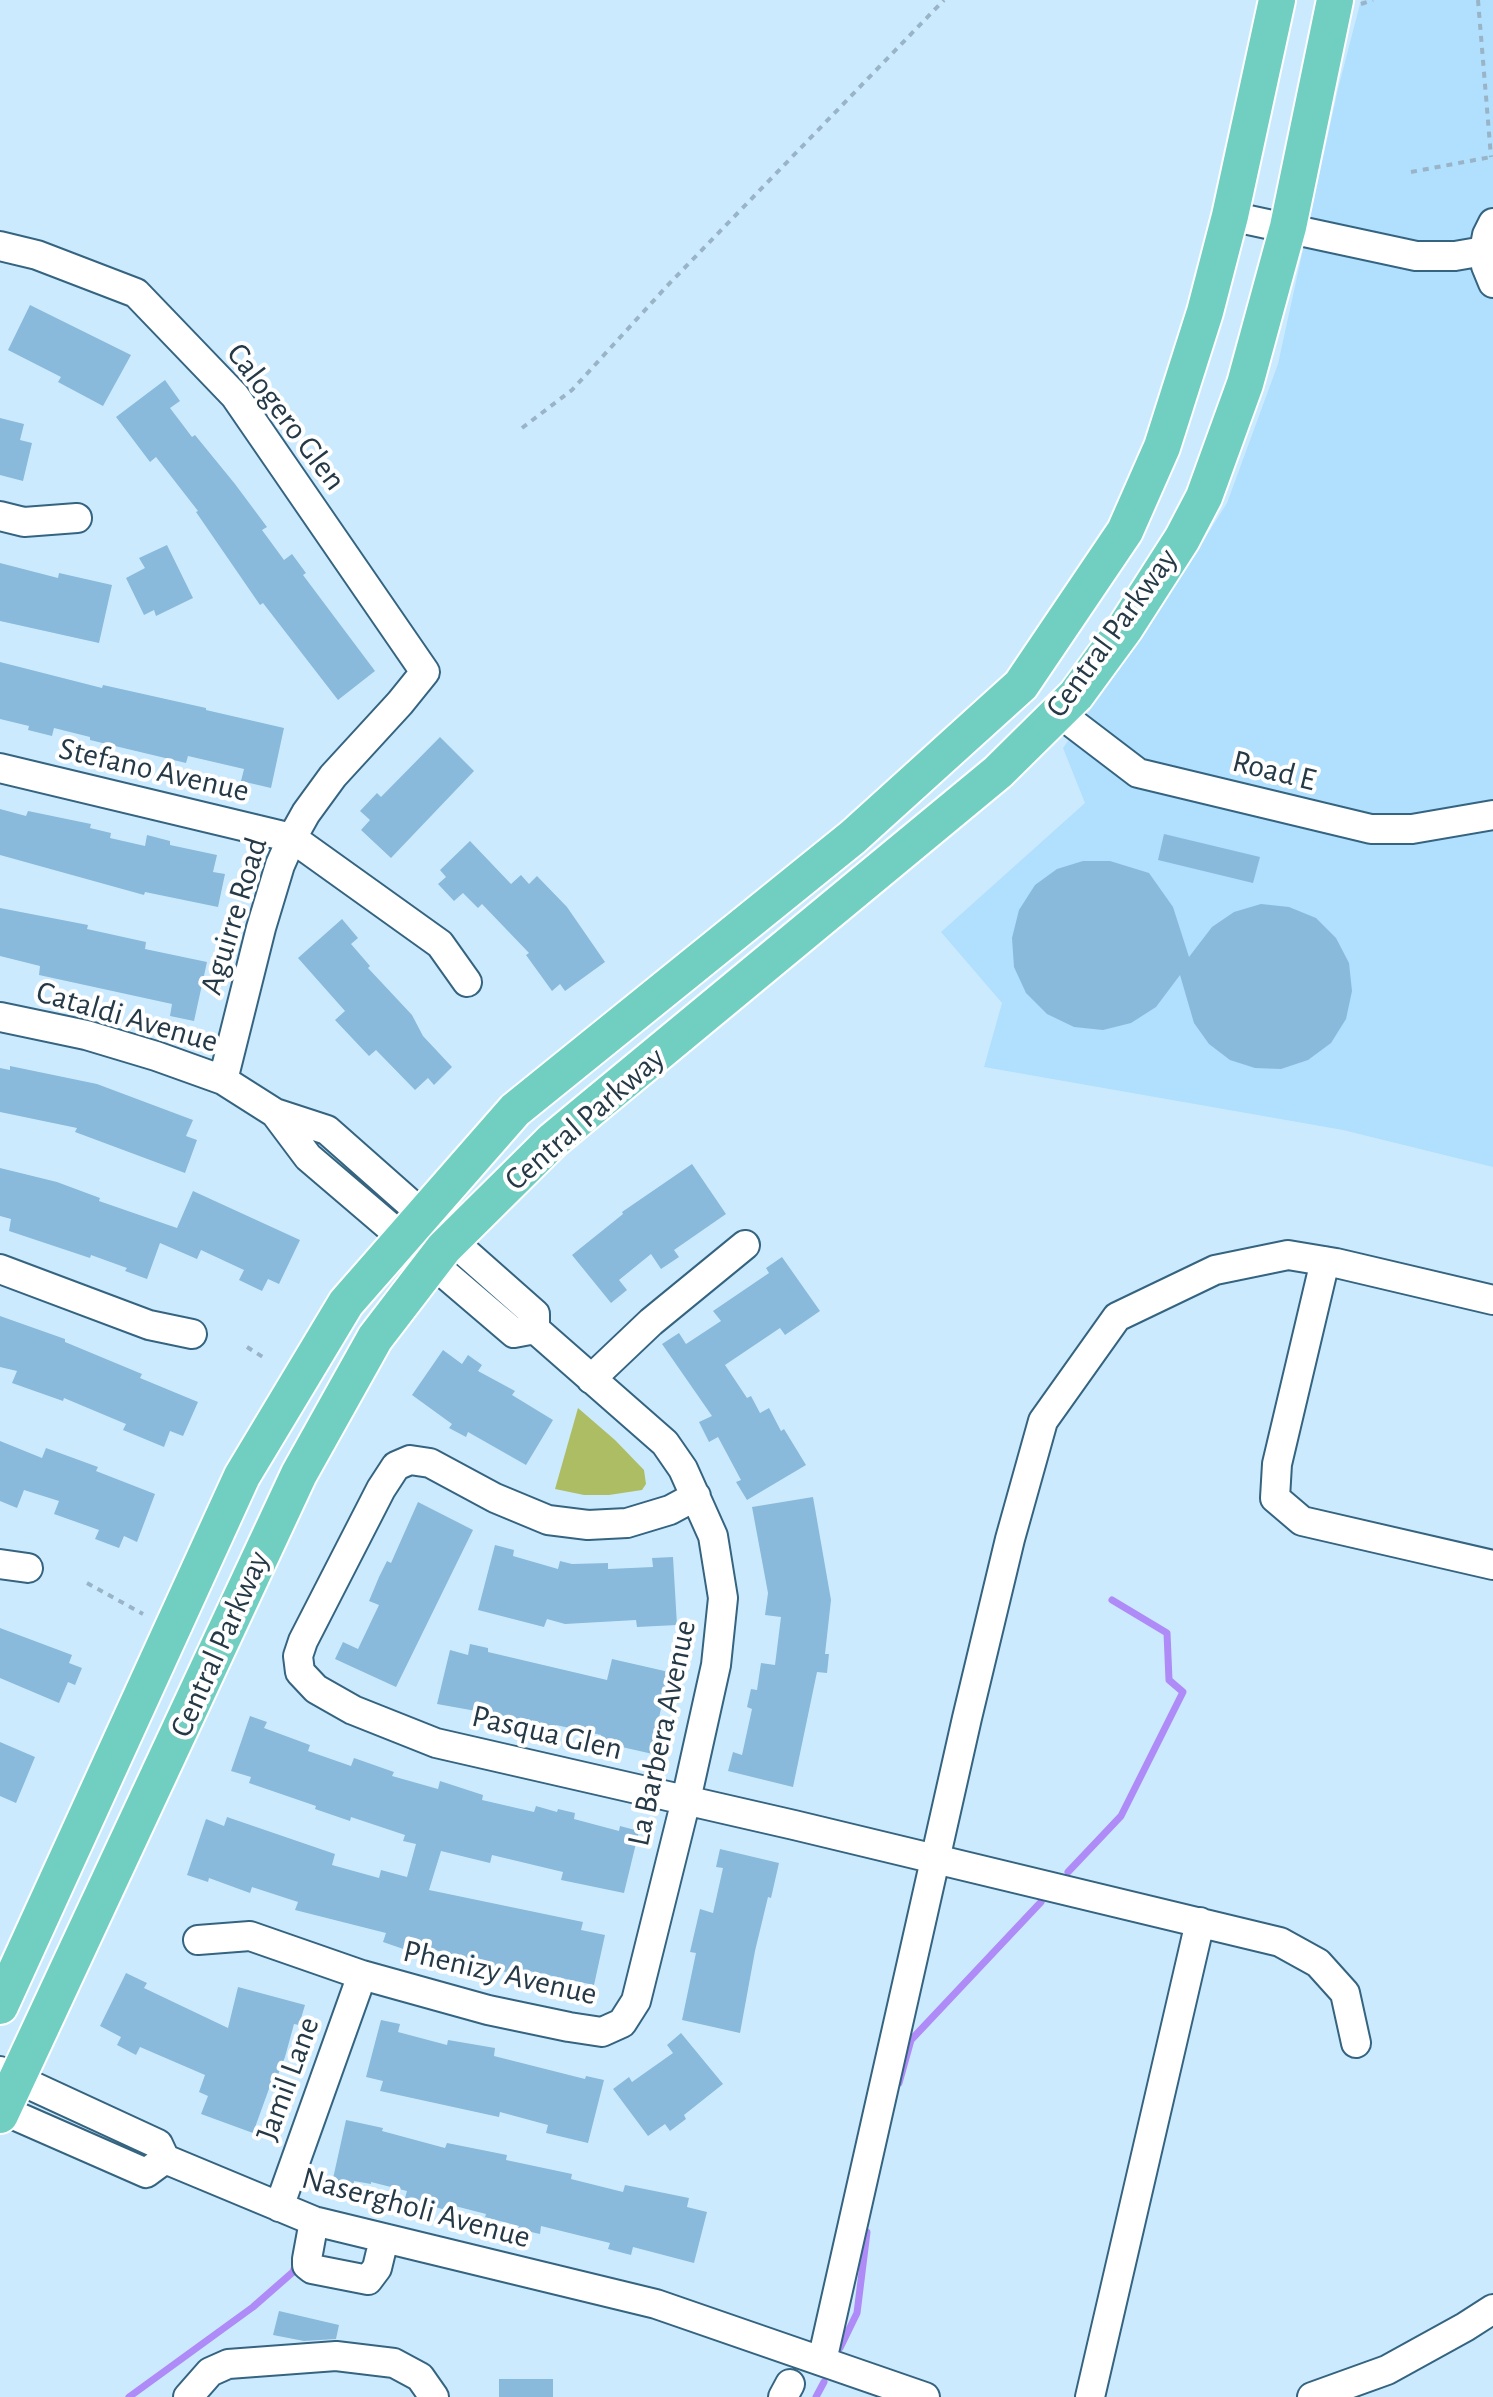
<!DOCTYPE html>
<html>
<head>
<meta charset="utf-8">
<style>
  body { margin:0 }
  canvas { display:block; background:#cceafe }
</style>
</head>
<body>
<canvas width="1493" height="2397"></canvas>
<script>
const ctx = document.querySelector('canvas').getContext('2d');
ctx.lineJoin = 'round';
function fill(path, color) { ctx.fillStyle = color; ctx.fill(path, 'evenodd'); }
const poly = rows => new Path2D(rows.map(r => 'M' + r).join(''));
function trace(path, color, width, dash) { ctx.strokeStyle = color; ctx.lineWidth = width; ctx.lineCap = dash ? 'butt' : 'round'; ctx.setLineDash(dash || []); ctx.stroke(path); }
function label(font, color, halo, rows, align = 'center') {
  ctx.font = font + ' "Alegreya Sans",sans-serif'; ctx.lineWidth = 8; ctx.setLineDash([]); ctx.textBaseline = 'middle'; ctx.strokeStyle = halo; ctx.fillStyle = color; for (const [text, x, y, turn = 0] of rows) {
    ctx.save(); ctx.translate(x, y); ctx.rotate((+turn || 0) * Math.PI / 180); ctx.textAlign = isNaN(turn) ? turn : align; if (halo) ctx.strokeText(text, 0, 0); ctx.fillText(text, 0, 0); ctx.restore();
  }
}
fill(poly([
  [1361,0,1493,0,1493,1167,1343,1130,984,1067,1002,1003,941,932,1085,803,1063,748,1144,635,1227,503,1278,364,1338,89]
]), '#b1dffe');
fill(poly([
  [578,1408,615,1440,644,1470,646,1484,642,1490,609,1495,584,1495,555,1489]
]), '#adbd64');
trace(poly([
  [1068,1872,1121,1816,1183,1692,1169,1680,1167,1633,1112,1600],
  [899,2083,911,2040,1041,1902],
  [840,2348,857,2313,867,2232,859,2227],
  [129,2397,253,2307,293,2272,297,2261],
  [816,2397,824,2382]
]), '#af8bf8', 7);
fill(poly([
  [30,305,131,355,103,406,58,382,61,377,8,350],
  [165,380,180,401,170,408,192,437,195,435,235,484,267,527,262,530,284,560,292,554,306,573,303,575,375,671,338,700,263,603,260,605,196,512,198,511,156,457,150,462,116,417],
  [0,418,24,424,20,440,32,443,23,481,0,475],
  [167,545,193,598,156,616,154,610,144,615,126,578,145,568,139,558],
  [0,563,58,578,59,573,112,585,99,643,0,621],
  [0,662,102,688,103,685,206,708,206,710,284,728,271,788,241,781,244,769,188,756,186,763,90,740,90,737,54,728,52,736,28,730,29,726,0,719],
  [440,737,474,771,391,858,361,830,370,820,360,811,377,793,381,797],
  [0,809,26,816,28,811,91,824,90,828,111,833,110,838,145,846,147,835,170,841,170,845,217,855,213,872,225,874,218,907,145,892,144,895,0,855],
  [1164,834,1260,857,1253,883,1158,860],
  [470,841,511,884,521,875,529,884,537,876,567,907,605,962,565,991,560,984,552,991,526,955,529,953,482,904,478,908,463,893,454,901,438,884,446,877,440,870],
  [1083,861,1110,861,1149,873,1173,907,1189,957,1212,927,1234,912,1261,904,1289,907,1316,918,1336,938,1349,963,1352,991,1346,1019,1331,1043,1308,1060,1281,1069,1255,1068,1230,1060,1209,1044,1194,1023,1180,975,1156,1007,1131,1023,1103,1030,1074,1027,1047,1014,1026,993,1014,967,1012,938,1019,910,1035,885,1057,869],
  [0,908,88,925,87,929,146,942,145,949,207,962,194,1021,170,1016,172,1004,39,975,40,966,0,956],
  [342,919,358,938,351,944,370,966,368,968,412,1015,423,1036,452,1067,434,1085,428,1078,415,1090,376,1050,369,1056,335,1020,345,1011,298,958],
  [10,1066,97,1084,193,1120,186,1136,197,1140,185,1173,75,1132,77,1128,0,1112,0,1068,10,1070],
  [692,1164,726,1214,674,1250,679,1257,661,1269,651,1254,619,1280,627,1290,611,1303,572,1255,623,1214,622,1212],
  [0,1168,57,1182,100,1198,99,1201,177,1228,193,1191,300,1240,279,1284,268,1279,262,1291,239,1280,244,1270,201,1250,197,1259,160,1243,147,1279,125,1271,127,1268,91,1255,90,1258,9,1231,11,1219,0,1216],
  [782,1257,820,1311,785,1335,780,1328,725,1365,747,1398,751,1396,760,1413,769,1408,781,1431,784,1429,806,1465,747,1500,736,1482,741,1480,718,1437,709,1442,699,1422,712,1416,662,1344,679,1333,686,1344,721,1321,713,1311,769,1273,766,1268],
  [0,1316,65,1339,65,1342,142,1374,140,1378,198,1402,183,1436,170,1431,164,1447,123,1430,126,1424,64,1398,63,1401,12,1383,17,1371,0,1367],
  [443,1350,462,1364,468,1355,482,1365,478,1371,515,1391,512,1395,553,1420,526,1465,468,1432,466,1437,449,1428,452,1424,412,1395],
  [0,1441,42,1458,46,1448,98,1467,96,1471,155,1494,137,1542,124,1536,119,1548,95,1539,99,1530,54,1514,59,1501,24,1490,17,1508,0,1501],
  [813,1497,831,1600,825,1654,829,1654,827,1673,817,1672,793,1787,728,1771,733,1752,742,1755,752,1709,747,1707,751,1689,757,1690,761,1663,775,1665,781,1617,765,1615,768,1593,752,1507],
  [418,1502,473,1530,396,1687,335,1659,343,1642,358,1649,379,1605,369,1601,379,1577,387,1561,391,1563],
  [495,1545,514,1550,513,1556,558,1569,560,1561,572,1564,608,1563,608,1569,653,1567,652,1558,673,1557,677,1625,637,1627,636,1620,565,1624,547,1619,544,1627,478,1610],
  [0,1628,72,1655,69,1663,82,1668,75,1685,68,1682,59,1703,0,1678],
  [470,1644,488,1648,488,1652,607,1680,612,1659,669,1672,655,1736,661,1737,657,1755,600,1742,601,1735,556,1725,555,1732,503,1721,504,1716,437,1704,450,1650,468,1655],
  [250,1716,267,1722,264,1728,310,1745,308,1751,351,1766,354,1758,394,1772,392,1776,438,1789,440,1781,483,1795,482,1800,534,1812,536,1806,557,1812,558,1809,575,1813,574,1819,619,1831,620,1826,639,1831,624,1893,561,1880,563,1872,492,1855,490,1863,441,1851,429,1890,583,1922,581,1930,605,1935,594,1985,529,1971,528,1977,497,1970,496,1973,477,1968,479,1962,435,1950,434,1956,412,1952,383,1942,386,1933,295,1910,298,1902,252,1887,250,1893,209,1878,208,1882,187,1875,206,1819,224,1826,227,1817,335,1854,332,1865,379,1878,381,1870,407,1877,416,1844,403,1841,405,1835,351,1817,350,1821,315,1809,316,1806,249,1783,251,1777,231,1771],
  [0,1742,35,1757,16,1803,0,1796],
  [720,1849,779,1863,771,1898,768,1897,755,1951,740,2033,682,2020,696,1953,690,1952,700,1909,713,1913,723,1868,716,1867],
  [126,1973,147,1983,144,1988,228,2028,238,1987,305,2005,299,2025,294,2024,285,2057,273,2087,270,2086,253,2133,201,2114,208,2096,199,2092,205,2075,140,2047,136,2055,117,2045,121,2037,100,2026],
  [381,2020,400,2024,398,2032,447,2045,448,2040,495,2048,494,2056,585,2079,586,2076,604,2080,588,2143,546,2133,548,2125,500,2112,499,2117,380,2091,383,2081,366,2077],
  [681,2033,723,2084,684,2115,686,2119,670,2131,665,2124,648,2136,613,2089,629,2077,632,2082,673,2053,667,2045],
  [346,2120,383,2128,382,2131,445,2148,447,2143,507,2155,506,2160,572,2174,571,2179,623,2192,625,2185,689,2198,687,2207,707,2212,694,2263,633,2247,631,2255,608,2249,610,2243,541,2226,540,2234,518,2229,519,2226,485,2217,486,2214,451,2205,449,2211,432,2206,405,2198,407,2191,371,2182,371,2184,354,2181,353,2188,332,2183],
  [279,2311,339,2325,336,2339,304,2341,273,2335],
  [499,2379,553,2379,553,2397,499,2397]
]), '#89badb');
const minor = poly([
  [1230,216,1416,256,1455,256,1484,251],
  [1493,223,1487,235,1484,251,1486,266,1493,283],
  [0,246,37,255,136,293,235,396,425,672,400,703,333,776,306,813,292,838,280,865,261,928,223,1080],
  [0,516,24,522,77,518],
  [1058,712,1138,773,1371,829,1412,829,1493,815],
  [0,768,292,838,440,944,467,982],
  [0,1017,86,1035,156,1056,223,1080,275,1113,327,1130,535,1314,535,1329,665,1443,683,1469,713,1536,723,1598,716,1665,686,1800,636,2001,622,2023,602,2032,569,2027,488,2010,362,1975,250,1936,198,1940],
  [275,1113,308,1157,514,1333,535,1329],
  [1325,1261,1277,1464,1275,1498,1302,1521,1493,1565],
  [0,1269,149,1325,192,1334],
  [591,1379,651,1322,745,1245],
  [696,1496,670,1510,627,1523,588,1525,548,1520,495,1498,430,1463,410,1460,396,1466,381,1489,303,1641,298,1656,300,1672,316,1689,353,1710,436,1743,794,1825,1280,1942,1318,1963,1345,1993,1356,2043],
  [0,1564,28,1568],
  [0,2071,158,2144,165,2159,314,2221,656,2304,925,2397],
  [0,2109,146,2173,165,2159],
  [279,2207,362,1975],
  [314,2221,307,2259,307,2265,312,2269,368,2280,377,2268,384,2239],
  [822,2361,967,1718,1010,1539,1043,1421,1117,1317,1215,1270,1288,1255,1336,1263,1493,1300],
  [188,2397,210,2372,228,2364,336,2356,394,2363,420,2377,434,2397],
  [783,2397,790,2384],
  [1090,2397,1200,1922],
  [1312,2397,1387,2370,1465,2327,1493,2309]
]);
const major = poly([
  [0,2006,242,1476,346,1303,515,1110,853,837,1021,685,1125,531,1162,447,1205,312,1230,216,1277,0],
  [0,2115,299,1474,375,1338,444,1248,553,1140,998,772,1076,695,1125,628,1182,539,1204,497,1245,384,1288,227,1335,0]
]);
trace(minor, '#356481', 32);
trace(major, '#fff', 40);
trace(poly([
  [1478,0,1491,157],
  [1361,4,1373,0],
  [1411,172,1491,157],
  [522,428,572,390,667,286,944,0],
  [247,1347,266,1359],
  [87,1583,143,1614]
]), '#99b4c6', 4, [6, 6]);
trace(minor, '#fff', 28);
trace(major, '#70cfc0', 36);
label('32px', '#253946', '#fff', [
  ["Calogero Glen",286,417,53],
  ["Central Parkway",1112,633,-54],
  ["Stefano Avenue",154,770,13],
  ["Road E",1274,771,14],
  ["Aguirre Road",234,916,-73],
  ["Cataldi Avenue",127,1017,16],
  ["Central Parkway",585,1119,-41],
  ["Central Parkway",220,1644,-66],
  ["Pasqua Glen",547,1733,13],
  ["La Barbera Avenue",662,1733,-78],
  ["Phenizy Avenue",500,1973,13],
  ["Jamil Lane",288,2079,-70],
  ["Nasergholi Avenue",416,2208,15]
]);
</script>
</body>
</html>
